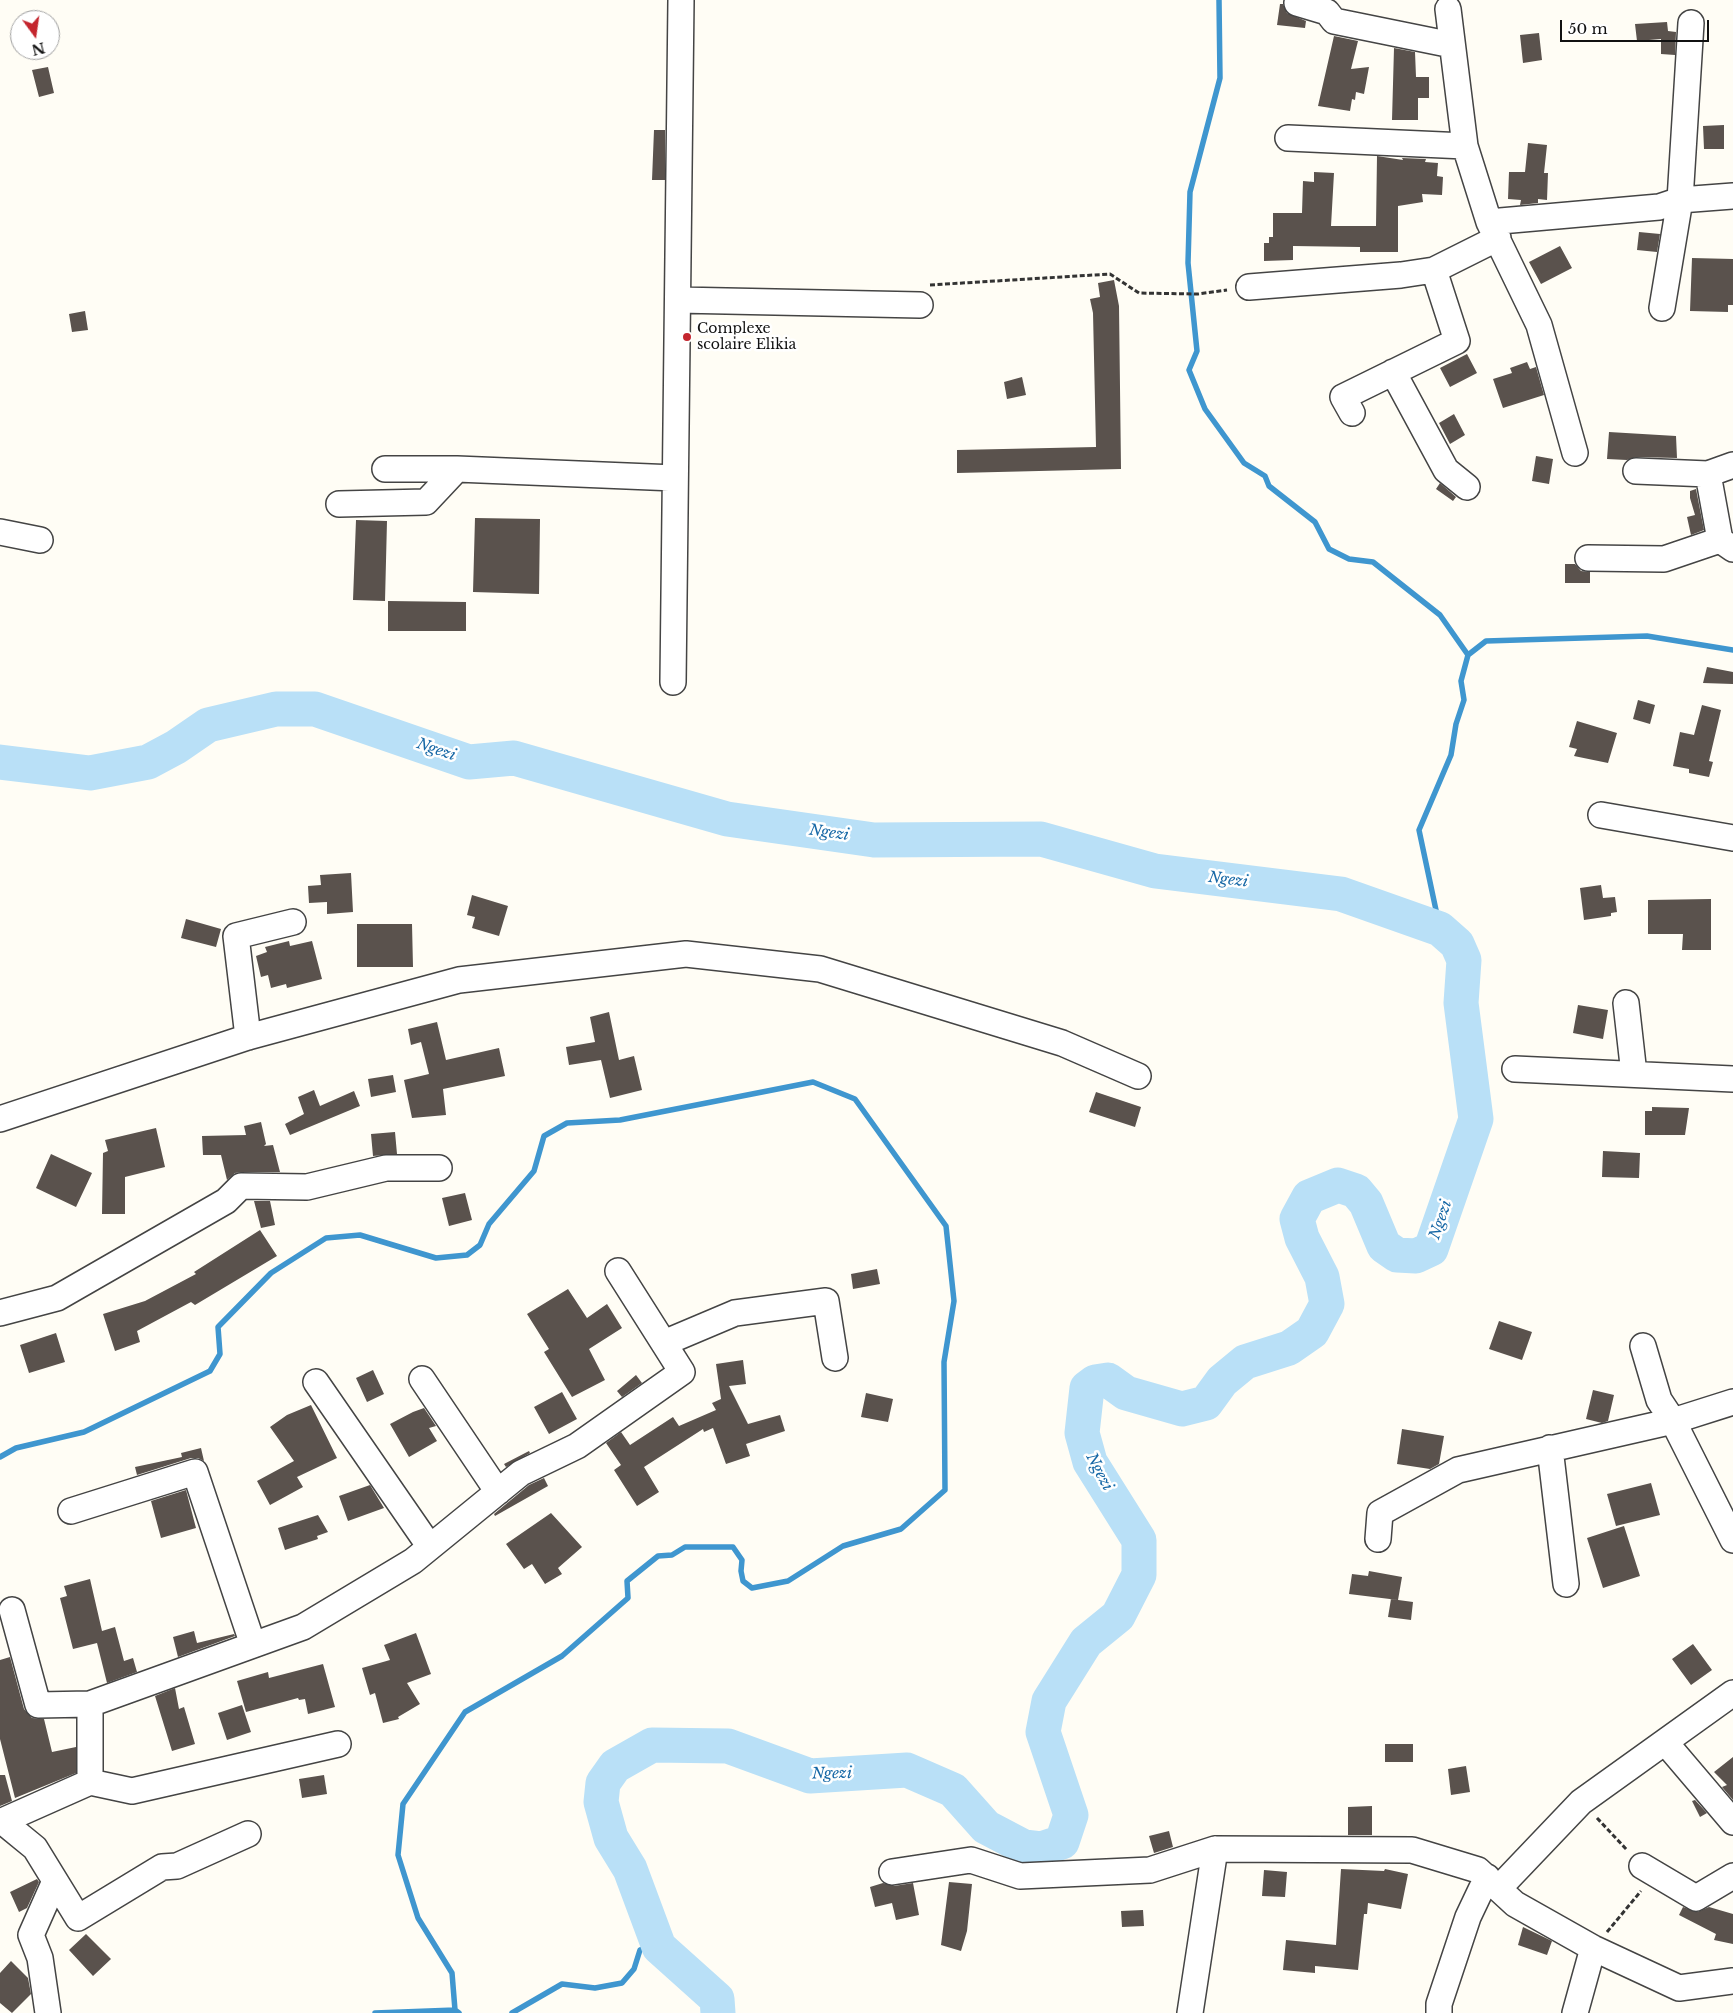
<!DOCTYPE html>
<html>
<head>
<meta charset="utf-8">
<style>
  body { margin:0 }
  #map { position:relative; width:1733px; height:2013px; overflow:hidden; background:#fffdf5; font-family:"Libre Baskerville",serif }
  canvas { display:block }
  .north { position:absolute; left:10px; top:10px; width:50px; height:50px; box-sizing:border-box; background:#fff; border:1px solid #a0a0a0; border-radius:50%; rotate:166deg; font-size:14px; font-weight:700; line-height:20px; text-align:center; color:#111 }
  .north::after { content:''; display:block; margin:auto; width:18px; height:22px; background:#c4262e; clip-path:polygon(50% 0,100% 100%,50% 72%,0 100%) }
  .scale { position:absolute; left:1560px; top:20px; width:149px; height:22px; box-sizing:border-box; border:2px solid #111; border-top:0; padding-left:6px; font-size:15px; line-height:18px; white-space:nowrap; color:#111; -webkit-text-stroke:4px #fff; paint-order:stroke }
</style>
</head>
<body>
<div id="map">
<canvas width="1733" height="2013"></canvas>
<div class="north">N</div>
<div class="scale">50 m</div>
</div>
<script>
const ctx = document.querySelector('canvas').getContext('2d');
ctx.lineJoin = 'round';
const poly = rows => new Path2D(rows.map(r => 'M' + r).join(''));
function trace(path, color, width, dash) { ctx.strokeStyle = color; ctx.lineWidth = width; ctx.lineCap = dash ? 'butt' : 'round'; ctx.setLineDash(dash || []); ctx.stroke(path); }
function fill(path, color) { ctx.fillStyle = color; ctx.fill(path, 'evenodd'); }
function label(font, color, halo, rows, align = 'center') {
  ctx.font = font + ' "Libre Baskerville",serif'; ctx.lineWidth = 5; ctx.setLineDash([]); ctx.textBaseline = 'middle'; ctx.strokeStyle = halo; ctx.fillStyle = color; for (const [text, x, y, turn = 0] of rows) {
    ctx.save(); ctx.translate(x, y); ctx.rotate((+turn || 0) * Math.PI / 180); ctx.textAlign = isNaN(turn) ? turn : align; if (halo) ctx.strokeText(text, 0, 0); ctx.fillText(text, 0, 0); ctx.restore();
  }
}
trace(poly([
  [1219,0,1220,78,1190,192,1188,263,1197,351,1189,370,1205,409,1244,463,1265,476,1269,486,1315,522,1329,549,1349,559,1373,562,1440,615,1468,655,1461,681,1464,700,1456,724,1451,755,1419,830,1440,929],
  [1468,655,1486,641,1647,636,1733,650],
  [0,1457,16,1448,84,1432,210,1371,220,1354,218,1327,271,1273,326,1238,360,1235,436,1258,467,1255,480,1245,489,1224,534,1171,544,1136,567,1123,620,1120,813,1082,855,1099,946,1226,954,1301,944,1362,945,1490,901,1529,843,1546,788,1581,752,1588,743,1581,741,1571,742,1560,733,1547,685,1547,672,1555,658,1556,627,1581,628,1598,562,1656,465,1712,403,1804,398,1855,418,1918,452,1973,455,2010,459,2013],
  [375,2013,455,2010],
  [512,2013,562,1984,595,1988,622,1983,634,1969,640,1950,647,1947,659,1947]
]), '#3f96cf', 5.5);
trace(poly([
  [0,762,90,773,148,762,176,747,208,725,276,709,315,709,469,762,514,758,727,819,874,840,1041,839,1155,871,1341,894,1440,929,1457,944,1464,960,1461,1003,1476,1119,1431,1249,1416,1256,1397,1255,1384,1246,1366,1203,1356,1191,1338,1185,1309,1197,1297,1219,1302,1238,1322,1277,1327,1304,1312,1332,1289,1348,1245,1362,1222,1381,1206,1403,1182,1409,1126,1393,1108,1380,1095,1382,1087,1388,1082,1433,1090,1462,1139,1540,1139,1575,1118,1616,1086,1642,1049,1701,1043,1732,1071,1815,1062,1842,1041,1849,1024,1847,986,1827,953,1790,907,1770,810,1776,728,1746,652,1745,615,1766,603,1783,601,1802,611,1838,630,1869,659,1947,717,1999,718,2013]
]), '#b9e0f7', 35);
fill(poly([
  [1280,4,1283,4,1287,13,1306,21,1305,28,1277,25],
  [1667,22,1668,31,1676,32,1675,55,1661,54,1661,39,1637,41,1635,24],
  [1539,33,1542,60,1523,63,1520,35],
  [1334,36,1358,41,1351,69,1369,67,1364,94,1356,92,1355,100,1352,99,1350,111,1318,106],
  [1394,48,1415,52,1416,77,1429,77,1429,98,1418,98,1418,120,1392,120],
  [48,67,54,93,39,97,32,70],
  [1724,125,1724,149,1704,149,1703,126],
  [654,130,665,130,665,180,652,180],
  [1528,143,1547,145,1544,173,1548,173,1547,200,1538,199,1538,203,1520,205,1521,200,1508,199,1509,172,1525,172],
  [1377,156,1403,160,1402,158,1426,159,1425,162,1438,163,1437,176,1443,177,1442,195,1422,194,1423,202,1398,206,1398,252,1360,252,1360,247,1293,246,1293,260,1264,261,1264,243,1269,243,1269,237,1273,237,1273,213,1302,213,1303,181,1314,182,1314,172,1334,173,1331,226,1376,226],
  [1639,232,1660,234,1657,252,1637,250],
  [1560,246,1572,268,1541,284,1529,262],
  [1692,258,1733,259,1733,305,1728,305,1728,312,1690,311],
  [1114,280,1119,306,1121,469,957,473,957,450,1096,447,1093,313,1090,299,1100,297,1098,283],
  [85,311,88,330,72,332,69,314],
  [1467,354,1477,373,1450,387,1440,368],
  [1527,362,1530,369,1536,367,1544,395,1503,408,1493,379,1512,373,1510,368],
  [1022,377,1026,395,1007,399,1004,382],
  [1454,414,1465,435,1450,444,1439,423],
  [1609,432,1676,436,1677,458,1637,457,1627,460,1607,459],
  [1536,456,1553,459,1549,484,1532,481],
  [1440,483,1456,497,1453,501,1436,489],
  [1696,489,1704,530,1691,535,1687,517,1695,515,1690,498,1690,491],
  [475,518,540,519,539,594,473,592],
  [356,520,387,521,385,601,353,600],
  [1565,564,1575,564,1581,571,1590,572,1590,583,1565,583],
  [388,601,466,602,466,631,388,631],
  [1707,667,1733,672,1733,684,1703,683],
  [1638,700,1655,705,1650,724,1633,719],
  [1702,705,1721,710,1709,761,1713,762,1709,777,1689,773,1689,769,1673,766,1680,732,1694,735],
  [1577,721,1617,733,1608,763,1574,756,1577,749,1569,747],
  [351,873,353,912,327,914,327,902,309,903,308,886,321,885,320,875],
  [1601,885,1603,898,1615,897,1617,912,1611,913,1611,916,1584,920,1580,888],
  [472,895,508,906,499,936,472,928,475,917,467,915],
  [1711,899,1711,950,1682,950,1683,934,1648,934,1648,900],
  [186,919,221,929,216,947,181,938],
  [357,924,412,924,413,967,357,967],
  [289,941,290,946,312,941,322,979,287,988,286,984,271,988,268,975,261,977,256,956,267,952,265,947],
  [1578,1005,1608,1010,1603,1039,1573,1033],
  [609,1012,619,1060,634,1056,642,1090,610,1098,601,1060,569,1065,566,1047,595,1042,590,1017],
  [437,1022,446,1060,499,1048,505,1076,443,1089,446,1115,412,1118,404,1080,429,1074,421,1042,411,1045,408,1029],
  [393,1075,396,1092,371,1097,368,1079],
  [314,1090,320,1106,354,1091,360,1106,290,1135,285,1124,304,1114,298,1097],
  [1096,1092,1141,1107,1135,1127,1089,1112],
  [1652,1107,1689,1108,1685,1135,1645,1135,1645,1111,1652,1111],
  [261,1122,266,1144,264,1146,273,1145,280,1172,241,1172,235,1173,227,1180,221,1155,203,1155,202,1136,246,1135,244,1126],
  [156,1128,165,1167,125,1177,125,1214,102,1214,103,1153,108,1151,105,1140],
  [395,1132,397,1154,373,1156,371,1134],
  [1603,1151,1640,1153,1639,1178,1602,1177],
  [51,1154,92,1173,76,1207,36,1188],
  [465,1193,472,1220,449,1226,442,1198],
  [254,1201,270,1201,275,1225,261,1228],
  [260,1230,277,1256,195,1305,191,1302,137,1331,140,1342,115,1351,103,1314,145,1301,196,1274,194,1272],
  [877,1269,880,1284,853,1289,851,1274],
  [568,1289,587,1318,607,1304,622,1328,589,1349,605,1380,572,1397,544,1352,549,1349,527,1314],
  [1499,1321,1532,1332,1522,1360,1489,1349],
  [56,1333,65,1362,29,1373,20,1345],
  [743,1360,746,1384,729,1386,748,1424,780,1415,785,1431,746,1444,750,1456,726,1464,713,1428,704,1432,703,1429,644,1467,659,1492,637,1506,614,1470,621,1465,606,1443,621,1432,630,1445,673,1417,679,1426,716,1410,712,1403,721,1399,716,1364],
  [373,1370,384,1394,367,1402,356,1378],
  [636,1375,642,1383,622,1397,617,1391],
  [1593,1390,1614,1395,1608,1421,1602,1423,1586,1419],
  [562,1392,577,1419,549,1434,534,1407],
  [866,1393,893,1399,888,1422,861,1417],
  [311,1405,337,1458,297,1477,303,1487,270,1505,257,1481,294,1461,270,1427,287,1415],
  [424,1408,436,1426,429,1428,437,1441,409,1457,390,1424,413,1412],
  [1402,1429,1444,1436,1439,1464,1430,1469,1397,1464],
  [201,1448,204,1461,198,1458,191,1458,137,1475,135,1467,182,1457,181,1453],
  [529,1451,530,1453,506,1467,504,1464],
  [544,1478,548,1486,495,1516,494,1514,529,1485],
  [1651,1483,1660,1515,1616,1526,1607,1494],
  [370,1485,384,1508,348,1521,339,1496],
  [186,1490,196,1528,161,1538,151,1501],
  [551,1513,582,1547,558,1568,562,1574,545,1584,532,1564,524,1569,506,1544],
  [318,1515,328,1532,317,1536,318,1539,285,1550,278,1528],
  [1624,1526,1640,1576,1603,1588,1587,1538],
  [1369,1571,1402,1577,1398,1600,1349,1594,1352,1574,1368,1576],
  [90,1579,102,1631,115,1627,124,1661,133,1658,137,1672,107,1683,97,1643,73,1649,60,1598,67,1596,64,1586],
  [1391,1599,1413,1602,1411,1620,1388,1617],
  [194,1631,197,1643,234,1634,235,1636,178,1657,173,1637],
  [416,1633,431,1674,407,1683,420,1704,398,1717,399,1719,383,1723,375,1693,370,1695,362,1668,390,1660,384,1645],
  [1693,1644,1712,1670,1691,1685,1672,1659],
  [10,1657,24,1709,32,1718,44,1719,52,1752,76,1747,76,1773,15,1798,0,1739,0,1660],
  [323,1664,335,1707,308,1714,305,1699,299,1700,298,1698,246,1712,237,1681,268,1672,269,1678],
  [175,1688,179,1709,184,1707,195,1744,172,1751,155,1696],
  [242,1705,251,1732,227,1740,218,1713],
  [1385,1744,1413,1744,1413,1762,1385,1762],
  [1733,1757,1733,1800,1722,1787,1727,1785,1714,1772],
  [1466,1766,1470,1792,1451,1795,1448,1769],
  [0,1775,5,1775,12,1801,0,1806],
  [324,1775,327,1794,302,1798,299,1779],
  [1695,1800,1707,1813,1700,1817,1692,1801],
  [1372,1806,1372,1835,1348,1835,1348,1807],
  [1169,1831,1173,1847,1154,1853,1149,1836],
  [1341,1869,1384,1871,1385,1869,1408,1874,1401,1909,1368,1903,1367,1914,1364,1914,1358,1970,1315,1966,1315,1973,1283,1970,1286,1940,1336,1945],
  [1264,1870,1287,1872,1285,1897,1262,1896],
  [37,1879,39,1882,27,1908,19,1912,10,1892],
  [949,1882,972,1884,967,1931,961,1951,941,1945],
  [883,1883,894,1886,913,1883,919,1915,896,1920,892,1903,875,1907,870,1887],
  [1683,1907,1697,1912,1709,1907,1733,1914,1733,1944,1714,1940,1716,1934,1679,1915],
  [1143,1910,1144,1926,1122,1927,1121,1911],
  [1523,1927,1552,1941,1547,1955,1518,1945],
  [86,1934,111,1959,93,1976,69,1950],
  [11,1961,28,1978,31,1994,12,2013,0,2003,0,1973]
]), '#5a524d');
const minor = poly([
  [1297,3,1327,12,1334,21,1452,45],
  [1448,9,1465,146,1489,222,1539,325,1575,453],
  [1288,138,1465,146],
  [1489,222,1659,207,1680,200,1733,196],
  [1249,287,1401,275,1434,270,1498,238],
  [678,300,920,305],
  [1662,308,1680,200,1691,23],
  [1393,372,1446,470,1467,487],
  [1352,413,1343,397,1457,341,1434,270],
  [385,469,457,469,675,478],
  [1636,471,1708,474,1733,465],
  [1708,474,1720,540,1733,549],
  [339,504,426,502,457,469],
  [0,532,40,540],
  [1588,558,1664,559,1720,540],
  [673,682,681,0],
  [1601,815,1733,838],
  [1626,1003,1634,1074],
  [248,1037,236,936,293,922],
  [1515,1069,1733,1079],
  [0,1119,248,1037,459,980,686,954,820,969,1062,1043,1138,1076],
  [0,1313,57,1298,226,1201,241,1186,307,1187,386,1168,439,1168],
  [664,1343,735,1313,826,1301,835,1358],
  [1643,1346,1659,1400,1673,1421,1733,1540],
  [422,1379,498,1492],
  [316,1382,430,1547],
  [1550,1448,1566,1584],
  [71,1511,195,1472,253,1645],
  [1378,1539,1380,1513,1458,1470,1673,1421,1733,1402],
  [12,1610,38,1705,90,1704],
  [1665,1742,1733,1822],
  [90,1782,132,1791,338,1744],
  [2,1821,35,1848,78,1918,162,1867,177,1866,248,1834],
  [0,1822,90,1782,90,1704,303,1627,413,1561,521,1473,577,1446,682,1372,618,1271],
  [1642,1866,1696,1898,1733,1876],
  [892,1872,971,1860,1020,1876,1150,1870,1215,1849,1412,1850,1478,1870,1515,1904,1593,1948,1679,1988,1733,1981],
  [1499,1888,1581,1802,1733,1693],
  [48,2013,40,1958,31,1935,55,1881],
  [1190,2013,1215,1849],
  [1439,2013,1439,2004,1468,1917,1487,1877],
  [1575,2013,1593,1948]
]);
trace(minor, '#444', 28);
trace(poly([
  [930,285,1110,274,1139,293,1198,294,1227,290],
  [1597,1818,1627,1850],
  [1607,1932,1641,1891]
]), '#333', 3, [5, 2.5]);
trace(minor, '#fff', 25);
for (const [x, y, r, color] of [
  [687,337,5,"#c4262e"]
]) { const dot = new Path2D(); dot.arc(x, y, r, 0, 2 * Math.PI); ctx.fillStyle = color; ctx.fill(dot); trace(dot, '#fff', 2); }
label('14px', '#111', '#fff', [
  ["Complexe",697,329],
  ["scolaire Elikia",697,345]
], 'left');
label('italic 15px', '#1768a6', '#fff', [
  ["Ngezi",436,750,19],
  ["Ngezi",829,833,8],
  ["Ngezi",1228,880,7],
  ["Ngezi",1441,1220,-71],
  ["Ngezi",1099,1472,62],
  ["Ngezi",832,1774,-1]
]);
</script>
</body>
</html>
